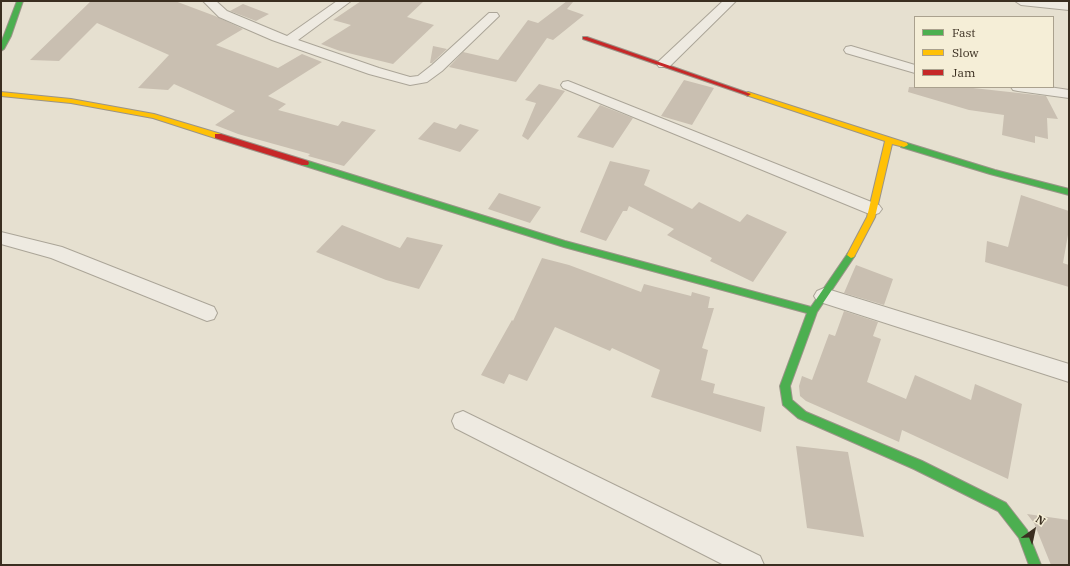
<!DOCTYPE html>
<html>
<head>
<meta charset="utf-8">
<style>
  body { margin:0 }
  #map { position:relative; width:1070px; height:566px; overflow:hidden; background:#e6e0d0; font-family:"IBM Plex Serif",serif }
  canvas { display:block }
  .frame { position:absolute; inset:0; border:2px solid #3a2e20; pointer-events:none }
  .legend { position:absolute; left:914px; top:16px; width:140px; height:72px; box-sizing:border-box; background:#f5eed7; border:1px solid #aaa18e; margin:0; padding:5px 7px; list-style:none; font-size:12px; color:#3a2e20 }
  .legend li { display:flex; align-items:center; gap:8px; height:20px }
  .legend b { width:20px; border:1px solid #aaa18e }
  .north { position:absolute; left:1014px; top:510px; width:40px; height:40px; -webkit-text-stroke:3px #f5eed7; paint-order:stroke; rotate:33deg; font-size:11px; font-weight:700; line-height:16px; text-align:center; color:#3a2e20 }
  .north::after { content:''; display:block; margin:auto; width:14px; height:18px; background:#3a2e20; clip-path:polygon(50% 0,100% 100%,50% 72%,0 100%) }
</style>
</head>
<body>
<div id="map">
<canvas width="1070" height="566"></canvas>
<div class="frame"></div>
<ul class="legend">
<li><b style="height:5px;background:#4caf50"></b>Fast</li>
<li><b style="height:5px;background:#ffc107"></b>Slow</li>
<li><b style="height:5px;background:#c62828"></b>Jam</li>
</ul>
<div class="north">N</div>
</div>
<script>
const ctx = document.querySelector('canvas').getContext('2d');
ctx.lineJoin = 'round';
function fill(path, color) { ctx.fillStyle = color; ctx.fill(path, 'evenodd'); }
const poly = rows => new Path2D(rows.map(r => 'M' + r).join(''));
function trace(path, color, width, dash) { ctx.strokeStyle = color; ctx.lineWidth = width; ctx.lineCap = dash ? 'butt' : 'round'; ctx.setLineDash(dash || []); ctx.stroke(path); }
fill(poly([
  [91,1,175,1,215,16,243,29,216,45,278,68,302,54,322,62,268,96,286,104,278,110,338,126,342,121,376,130,344,166,308,156,310,154,238,134,215,125,235,111,174,84,168,90,138,88,169,55,97,23,59,61,30,60],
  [361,1,424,1,407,17,434,25,393,64,340,51,321,44,351,25,333,20],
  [567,1,573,2,567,9,584,15,553,40,547,38,516,82,449,67,463,52,498,60,528,20,538,23],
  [243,4,269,14,256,21,230,11],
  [433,46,447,49,432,63,430,63],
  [684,80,714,88,692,125,661,116],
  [539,84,565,91,528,140,522,136,536,103,525,100],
  [909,87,964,87,1046,96,1058,119,1047,118,1048,139,1035,136,1035,143,1002,135,1004,115,969,110,908,92],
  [600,105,633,118,613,148,577,137],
  [434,122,456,129,460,124,479,130,460,152,418,139],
  [610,161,650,170,644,185,692,209,699,202,740,222,747,214,787,232,753,282,710,261,712,258,667,235,674,229,629,206,627,211,623,211,606,241,580,232],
  [499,193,541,207,530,223,488,209],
  [1021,195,1069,211,1069,229,1063,263,1069,265,1069,287,985,262,987,241,1008,247],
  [342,225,400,248,407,237,443,245,419,289,386,280,316,252],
  [542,258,569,265,641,292,644,284,691,296,692,292,710,297,708,308,714,308,702,348,708,350,701,380,715,384,713,393,765,407,761,432,651,397,660,370,612,348,610,351,555,327,527,381,509,374,504,384,481,375,512,320,513,321],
  [856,265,893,279,884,305,844,293],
  [844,311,878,322,873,336,881,339,867,382,906,399,915,375,971,400,975,384,1022,404,1008,479,902,430,899,442,806,401,800,396,799,386,802,376,812,380,829,334,835,336],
  [796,446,848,452,864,537,807,528],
  [1027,514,1069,520,1069,565,1051,565,1034,523]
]), '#c9bfb1');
const street = poly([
  [203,1,216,1,227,11,287,36,337,1,351,1,298,40,379,68,410,77,418,76,432,65,489,13,497,13,499,16,442,71,427,82,410,85,369,74,272,40,219,17,203,1],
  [723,1,736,1,669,67,659,67,657,64,659,61,723,1],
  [1015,1,1069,2,1069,10,1021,5,1015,1],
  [851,46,915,65,915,73,846,53,844,50,846,47,851,46],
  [568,81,879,205,882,209,879,213,873,215,867,213,563,88,561,85,563,82,568,81],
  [1011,87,1049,87,1069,90,1069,98,1018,91,1013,90,1011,87],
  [1,232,62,247,214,307,217,313,214,319,207,321,51,258,1,244,1,232],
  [824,288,1069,364,1069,382,817,301,814,296,817,291,824,288],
  [463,411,760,556,764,565,724,565,455,428,452,421,455,414,463,411]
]);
const fast = poly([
  [17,1,23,1,11,36,4,49,1,51,1,43,17,1],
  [901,143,907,143,995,170,1069,189,1069,195,990,174,901,147,901,143],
  [302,161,308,161,565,241,811,307,848,253,854,253,855,255,854,257,817,312,790,386,792,400,806,412,922,461,1006,503,1027,530,1041,565,1029,565,1019,538,998,511,914,469,798,418,783,405,780,386,807,313,564,247,302,165,302,161]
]);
const slow = poly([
  [1,92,71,99,154,114,221,134,222,136,221,138,215,138,153,118,71,103,1,96,1,92],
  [748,92,907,143,908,145,904,147,892,144,875,217,854,257,851,258,847,255,867,217,885,141,746,95,745,94,748,92]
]);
const jam = poly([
  [583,37,587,37,751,94,748,96,746,95,583,39,583,37],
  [215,134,221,134,308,161,309,163,308,165,302,165,215,138,215,134]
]);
trace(street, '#aba598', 2);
trace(fast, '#9b9488', 2);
trace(slow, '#9b9488', 2);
trace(jam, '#9b9488', 2);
fill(street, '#eeeae1');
fill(fast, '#4caf50');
fill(slow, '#ffc107');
fill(jam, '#c62828');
</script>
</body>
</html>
